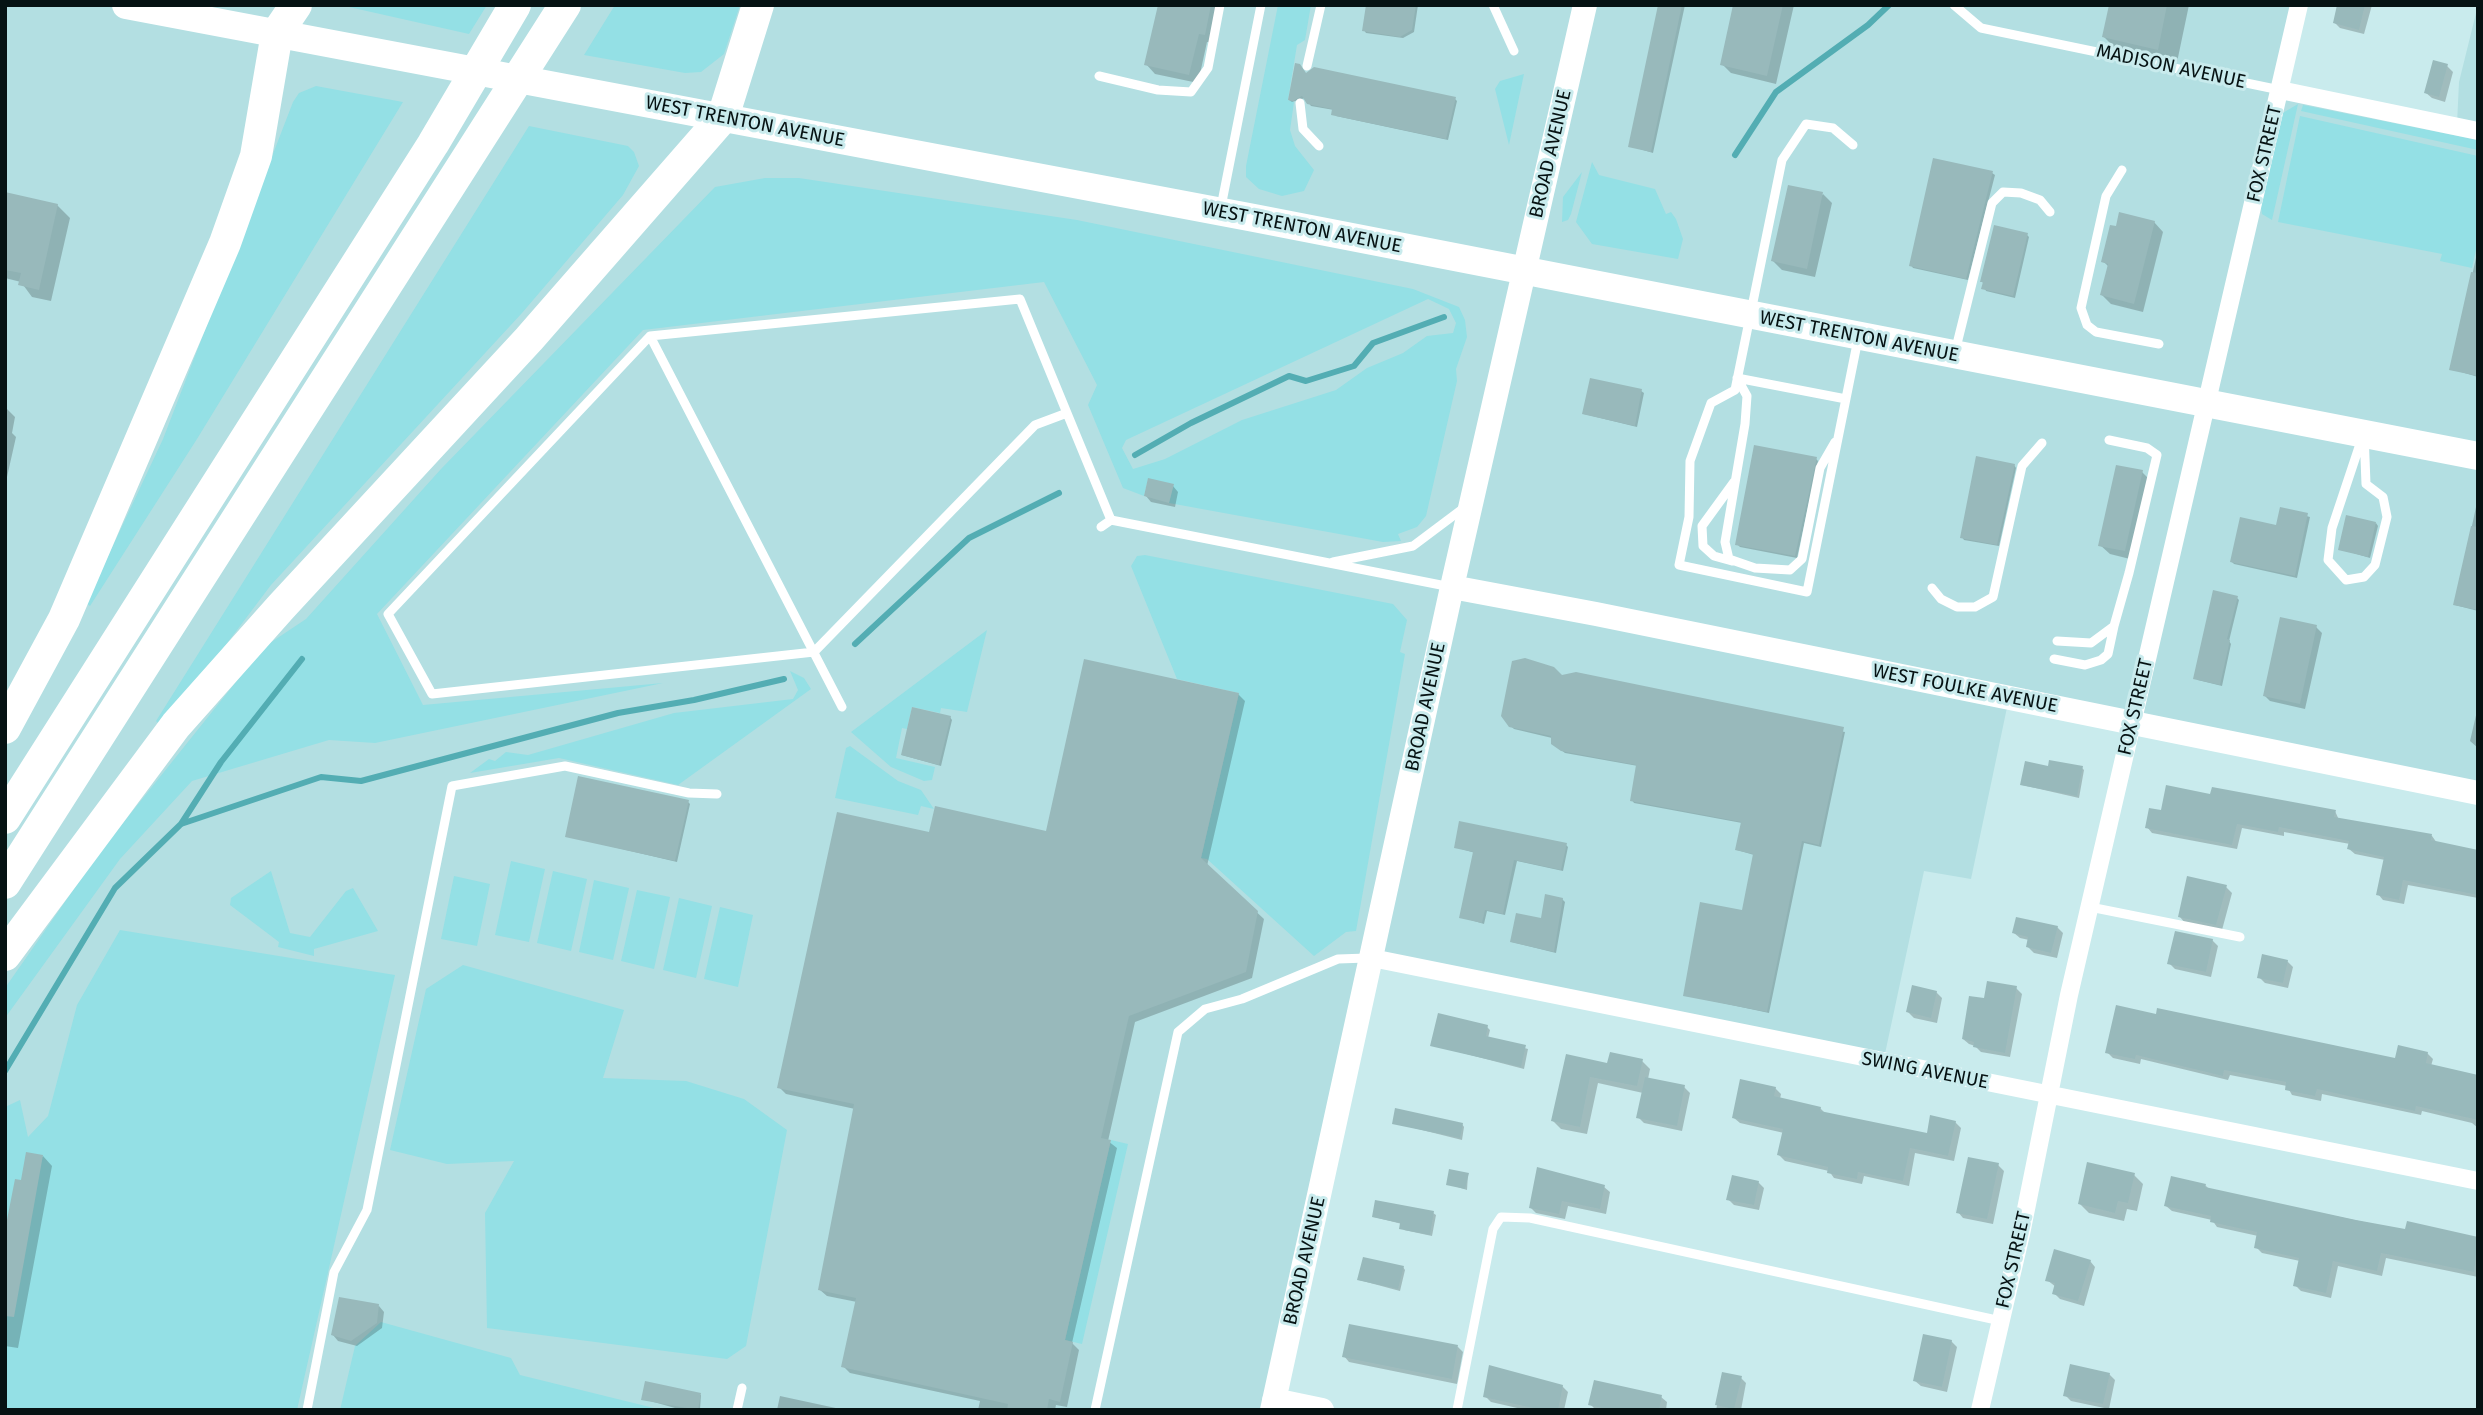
<!DOCTYPE html>
<html>
<head>
<meta charset="utf-8">
<style>
  body { margin:0 }
  #map { position:relative; width:2483px; height:1415px; overflow:hidden; background:#c9ebed; font-family:"Fira Sans",sans-serif }
  canvas { display:block }
  .frame { position:absolute; inset:0; border:7px solid #061213; pointer-events:none }
</style>
</head>
<body>
<div id="map">
<canvas width="2483" height="1415"></canvas>
<div class="frame"></div>
</div>
<script>
const ctx = document.querySelector('canvas').getContext('2d');
ctx.lineJoin = 'round';
function fill(path, color) { ctx.fillStyle = color; ctx.fill(path, 'evenodd'); }
const poly = rows => new Path2D(rows.map(r => 'M' + r).join(''));
function trace(path, color, width, dash) { ctx.strokeStyle = color; ctx.lineWidth = width; ctx.lineCap = dash ? 'butt' : 'round'; ctx.setLineDash(dash || []); ctx.stroke(path); }
function label(font, color, halo, rows, align = 'center') {
  ctx.font = font + ' "Fira Sans",sans-serif'; ctx.lineWidth = 6; ctx.setLineDash([]); ctx.textBaseline = 'middle'; ctx.strokeStyle = halo; ctx.fillStyle = color; for (const [text, x, y, turn = 0] of rows) {
    ctx.save(); ctx.translate(x, y); ctx.rotate((+turn || 0) * Math.PI / 180); ctx.textAlign = isNaN(turn) ? turn : align; if (halo) ctx.strokeText(text, 0, 0); ctx.fillText(text, 0, 0); ctx.restore();
  }
}
fill(poly([
  [5,5,2299,5,2280,90,2457,124,2459,82,2478,5,2478,793,2009,698,1971,879,1924,871,1883,1063,1373,958,1272,1410,5,1410]
]), '#b3dfe2');
fill(poly([
  [340,5,487,5,469,34],
  [615,5,740,5,724,54,701,72,685,73,584,55],
  [1278,5,1311,5,1305,40,1297,45,1288,100,1294,102,1290,130,1295,146,1314,170,1304,191,1282,196,1259,189,1246,177,1246,166],
  [1524,74,1509,145,1495,89,1500,81],
  [316,86,403,102,197,439,90,606,86,603,163,439,293,102,299,93],
  [2298,104,2272,220,2262,214,2261,207,2281,114],
  [2303,105,2478,140,2478,150,2301,111],
  [2300,116,2478,156,2478,241,2472,268,2440,261,2442,254,2278,222],
  [529,126,628,146,634,152,639,166,623,195,522,313,271,585,163,728,156,721],
  [1592,162,1599,175,1655,189,1666,214,1671,212,1676,219,1683,239,1678,259,1592,244,1576,222],
  [1582,172,1571,214,1568,220,1562,222,1563,197],
  [765,178,799,178,1077,220,1413,289,1459,307,1465,320,1467,337,1456,369,1457,381,1426,516,1417,527,1398,534,1401,541,1383,542,1169,503,1173,484,1148,479,1144,496,1123,488,1088,405,1097,385,1044,282,643,330,377,614,423,705,663,683,375,743,329,740,192,781,120,859,5,1018,5,988,99,853,264,647,306,619,441,469,715,187],
  [1428,299,1449,309,1456,323,1453,333,1427,336,1403,353,1367,368,1336,390,1242,420,1165,459,1133,469,1122,448,1126,440],
  [1145,555,1393,604,1407,620,1400,652,1405,654,1356,931,1346,932,1314,956,1207,859,1201,858,1239,693,1177,679,1131,566,1137,556],
  [987,630,967,712,941,708,940,713,912,707,907,729,902,728,896,758,935,767,932,780,924,781,891,767,851,732],
  [790,671,804,678,811,689,678,785,559,758,470,773,489,759,495,761,506,752,528,755,674,713,793,699,798,690],
  [850,746,898,781,921,790,934,809,921,806,918,815,835,798,846,748],
  [511,861,545,869,529,942,495,935],
  [271,871,290,933,310,937,346,891,353,888,378,931,314,949,314,956,278,947,279,942,230,905,231,898],
  [553,871,587,879,571,951,537,943],
  [454,876,490,884,477,946,441,939],
  [594,880,629,888,613,960,579,952],
  [637,890,670,897,654,969,621,961],
  [679,898,712,906,696,978,663,970],
  [720,907,753,915,738,987,704,979],
  [120,930,395,975,297,1410,5,1410,5,1107,20,1100,28,1137,48,1116,77,1005],
  [463,965,624,1010,603,1078,686,1081,744,1099,787,1130,746,1346,727,1359,487,1328,485,1213,514,1161,447,1164,390,1150,426,989],
  [1111,1140,1128,1144,1082,1344,1065,1340],
  [381,1322,511,1358,520,1375,662,1410,340,1410,355,1346]
]), '#94e0e5');
fill(poly([
  [1159,5,1222,5,1214,43,1207,42,1198,83,1155,74,1146,64],
  [1368,5,1418,5,1414,32,1403,38,1366,33,1364,30],
  [1660,5,1685,5,1653,153,1630,146],
  [1735,5,1794,5,1776,84,1731,73,1722,64],
  [2111,5,2189,5,2176,67,2122,55,2104,37],
  [2340,5,2372,5,2364,34,2340,28,2335,23],
  [2447,66,2453,72,2445,102,2432,98,2426,93],
  [1306,75,1455,99,1457,101,1448,140,1336,116,1334,110,1311,106,1305,98,1292,102,1289,100],
  [1992,173,1995,175,1968,280,1913,268,1911,265],
  [5,194,57,205,70,218,51,301,32,297,21,282,5,278],
  [1823,194,1832,203,1815,277,1782,270,1773,261],
  [2154,222,2163,232,2143,312,2111,304,2102,295,2109,267,2103,261],
  [2027,235,2029,237,2015,298,1986,291,1982,281],
  [2478,249,2478,377,2451,369],
  [1641,391,1644,393,1637,427,1584,414],
  [5,407,15,417,12,433,16,437,7,477],
  [1816,459,1818,461,1797,558,1740,547,1737,544],
  [2014,465,2016,468,1999,546,1964,540,1962,537],
  [2142,472,2151,481,2134,560,2110,554,2100,545],
  [1173,486,1178,492,1175,507,1151,502,1146,496],
  [2476,507,2478,508,2478,611,2455,605],
  [2281,509,2310,517,2297,578,2234,564,2232,562,2278,527],
  [2376,523,2378,526,2370,558,2340,549],
  [2237,598,2239,600,2229,641,2231,644,2222,686,2198,680,2195,678],
  [2316,627,2322,633,2305,709,2270,701,2264,695],
  [1562,677,1845,732,1821,847,1804,843,1769,1013,1685,995,1744,912,1754,855,1737,850,1742,823,1634,803,1632,800,1638,766,1565,753,1556,746,1552,738,1514,729,1511,726],
  [1238,694,1245,701,1207,866,1264,919,1252,978,1135,1022,1108,1141,1117,1148,1072,1343,1079,1350,1067,1407,1056,1405,1055,1410,978,1410,980,1401,850,1373,843,1366,857,1302,827,1296,820,1290,855,1109,786,1094,779,1087,931,834,1047,833],
  [2477,711,2478,712,2478,748,2470,741],
  [950,717,952,720,941,766,902,755],
  [2082,768,2084,770,2079,798,2022,785],
  [2212,796,2335,811,2339,820,2432,836,2437,843,2478,851,2478,898,2408,885,2404,904,2383,900,2378,894,2385,860,2355,854,2349,849,2350,844,2284,832,2284,836,2242,828,2237,849,2152,833,2147,827,2163,812],
  [688,802,690,804,677,862,567,836],
  [1566,845,1568,847,1563,871,1517,861,1505,915,1487,911,1484,924,1461,917,1475,853,1455,847],
  [2226,887,2232,893,2222,930,2185,923,2180,917],
  [1562,899,1565,902,1556,953,1512,942,1542,920],
  [2057,927,2063,933,2057,958,2034,953,2028,947,2029,940,2020,938,2014,933],
  [2212,940,2218,946,2211,977,2175,969,2169,963],
  [2287,961,2293,967,2288,988,2265,983,2259,977],
  [2016,988,2022,994,2010,1057,1981,1052,1975,1046,1969,1044,1963,1039,1985,1000],
  [1936,992,1942,998,1937,1023,1914,1018,1908,1012],
  [1487,1027,1490,1030,1488,1038,1528,1049,1524,1069,1432,1045],
  [2107,1052,2396,1060,2427,1053,2433,1059,2431,1066,2478,1079,2478,1128,2472,1123,2422,1111,2421,1115,2322,1094,2321,1101,2292,1095,2287,1086,2230,1075,2228,1080,2141,1059,2140,1064,2113,1058],
  [1567,1056,1609,1065,1642,1061,1650,1069,1648,1079,1684,1087,1690,1093,1682,1131,1644,1123,1638,1117,1643,1093,1598,1083,1587,1134,1561,1129,1553,1121],
  [1775,1088,1781,1094,1780,1099,1820,1108,1825,1113,1928,1135,1955,1122,1961,1128,1954,1161,1915,1153,1909,1186,1864,1176,1862,1184,1834,1178,1829,1171,1785,1161,1779,1155,1784,1133,1740,1123,1734,1118],
  [1394,1123,1462,1124,1464,1127,1462,1140],
  [43,1156,52,1166,18,1348,5,1346,5,1239,22,1182],
  [1998,1165,2004,1171,1993,1224,1963,1218,1958,1212],
  [1468,1174,1467,1190,1448,1184],
  [2134,1175,2143,1184,2137,1211,2127,1209,2124,1221,2089,1213,2080,1204],
  [1758,1182,1764,1188,1759,1210,1734,1205,1728,1199],
  [2205,1185,2210,1190,2407,1231,2478,1238,2478,1277,2386,1258,2382,1276,2338,1266,2331,1298,2301,1291,2295,1285,2300,1261,2262,1253,2256,1247,2258,1236,2217,1227,2212,1220,2172,1211,2166,1206],
  [1604,1187,1610,1192,1606,1214,1568,1206,1565,1219,1536,1213,1530,1207],
  [1433,1213,1436,1215,1432,1236,1404,1230,1402,1224,1374,1217],
  [2090,1261,2095,1267,2084,1306,2060,1299,2054,1293,2056,1287,2047,1280],
  [1403,1267,1405,1270,1400,1291,1359,1280],
  [379,1306,384,1312,382,1328,357,1346,338,1341,333,1335],
  [1951,1341,1957,1347,1947,1392,1921,1386,1915,1381],
  [1458,1347,1463,1352,1457,1384,1349,1362,1344,1356],
  [1724,1374,1741,1378,1746,1383,1741,1410,1716,1410],
  [2109,1374,2115,1380,2109,1409,2071,1401,2065,1395],
  [1562,1386,1568,1392,1564,1410,1526,1410,1491,1402,1485,1396],
  [701,1395,700,1410,682,1410,643,1399],
  [780,1396,845,1410,777,1410],
  [1661,1397,1667,1402,1666,1410,1596,1410,1590,1404]
]), '#0003');
trace(poly([
  [1735,155,1776,92,1868,25,1889,5],
  [1135,455,1191,423,1289,376,1306,381,1354,366,1373,343,1444,317],
  [855,644,969,538,1059,493],
  [181,824,221,762,302,659],
  [5,1071,115,888,181,824,321,777,361,781,618,713,694,700,784,679]
]), '#53adb3', 6);
fill(poly([
  [1158,5,1211,5,1205,35,1199,34,1189,75,1144,65],
  [1366,5,1416,5,1412,30,1400,37,1362,31],
  [1658,5,1682,5,1651,152,1628,147],
  [1733,5,1783,5,1767,76,1720,65],
  [2109,5,2167,5,2158,50,2102,37],
  [2337,5,2365,5,2359,30,2333,23],
  [2433,60,2448,64,2439,97,2424,93],
  [1295,63,1300,64,1306,73,1314,67,1456,97,1446,139,1331,115,1332,109,1307,104,1302,96,1293,101,1288,100],
  [1933,158,1993,171,1966,279,1909,266],
  [1788,185,1823,192,1807,269,1771,261],
  [5,192,58,204,39,290,18,285,21,273,5,270],
  [2119,212,2155,221,2134,304,2100,295,2108,264,2101,262,2110,225,2116,226],
  [1994,225,2028,233,2013,296,1981,289,1983,282,1980,282],
  [2471,272,2478,273,2478,376,2449,370],
  [1590,378,1642,389,1635,426,1582,414],
  [1754,445,1817,457,1795,556,1735,545],
  [1976,456,2015,464,1997,545,1960,538],
  [2116,465,2143,470,2125,551,2098,546],
  [1148,478,1174,484,1169,503,1144,496],
  [2280,507,2308,513,2295,576,2230,562,2240,517,2276,525],
  [2346,515,2376,522,2368,557,2338,550],
  [2471,526,2478,527,2478,610,2453,605],
  [2213,590,2238,596,2227,639,2230,640,2220,685,2193,679],
  [2280,617,2317,625,2300,704,2263,696],
  [1525,658,1554,667,1562,675,1576,672,1844,727,1819,845,1802,841,1767,1012,1683,996,1700,902,1742,910,1753,854,1735,850,1741,822,1630,801,1636,765,1561,751,1551,744,1551,736,1509,727,1501,716,1512,661],
  [1084,659,1239,693,1201,858,1258,911,1246,972,1129,1016,1101,1138,1111,1140,1065,1340,1073,1342,1060,1402,1049,1399,1047,1410,1007,1410,1008,1404,841,1367,856,1298,818,1290,854,1104,777,1088,837,812,929,832,935,806,1046,831],
  [912,707,951,716,939,765,901,755],
  [2049,760,2083,766,2077,796,2020,785,2025,761,2048,766],
  [578,776,689,800,675,861,565,837],
  [2166,785,2210,794,2212,787,2336,810,2334,817,2432,834,2431,840,2478,850,2478,895,2403,880,2399,900,2376,895,2384,857,2347,849,2349,841,2279,827,2278,832,2237,824,2232,845,2145,828,2149,808,2161,810],
  [1459,821,1567,843,1561,870,1514,860,1503,914,1485,910,1482,923,1459,918,1473,852,1454,848],
  [2187,876,2227,885,2216,925,2178,917],
  [1545,894,1563,898,1554,952,1510,942,1516,913,1541,918],
  [2016,917,2058,926,2051,953,2026,947,2028,937,2012,933],
  [2175,931,2213,939,2206,972,2167,964],
  [2262,954,2288,960,2283,983,2257,978],
  [1987,981,2017,986,2005,1053,1973,1047,1974,1042,1962,1039,1969,996,1984,998],
  [1912,985,1937,991,1931,1018,1906,1012],
  [2116,1005,2156,1014,2157,1008,2395,1058,2398,1045,2428,1052,2426,1063,2478,1075,2478,1120,2416,1106,2415,1111,2317,1089,2315,1096,2285,1090,2286,1082,2224,1070,2223,1076,2136,1055,2135,1059,2105,1053],
  [1438,1013,1488,1025,1486,1036,1526,1045,1521,1067,1430,1046],
  [1610,1052,1643,1059,1637,1086,1590,1077,1580,1127,1551,1121,1566,1054,1607,1063],
  [1645,1077,1685,1085,1677,1126,1636,1118],
  [1740,1079,1776,1087,1774,1096,1821,1107,1820,1111,1927,1133,1930,1115,1956,1121,1948,1156,1910,1148,1903,1181,1858,1172,1857,1179,1827,1173,1828,1167,1777,1155,1783,1129,1732,1118],
  [1395,1108,1463,1123,1460,1138,1392,1124],
  [26,1152,43,1155,14,1317,5,1316,5,1230,15,1179,21,1180],
  [1968,1157,1999,1163,1987,1219,1956,1213],
  [2087,1162,2135,1173,2128,1203,2118,1201,2115,1213,2078,1204],
  [1537,1167,1605,1185,1600,1209,1562,1201,1559,1214,1529,1208],
  [1449,1169,1469,1173,1465,1189,1446,1185],
  [1732,1175,1759,1181,1754,1205,1726,1200],
  [2171,1176,2206,1184,2205,1187,2356,1220,2405,1229,2407,1221,2478,1237,2474,1272,2381,1253,2377,1271,2333,1261,2326,1293,2293,1286,2299,1258,2254,1248,2257,1232,2210,1222,2211,1216,2164,1206],
  [1375,1200,1434,1211,1430,1235,1399,1229,1400,1223,1372,1217],
  [2054,1249,2091,1260,2078,1301,2052,1294,2055,1283,2045,1281],
  [1363,1257,1404,1266,1398,1289,1357,1280],
  [339,1297,379,1304,377,1323,351,1341,331,1335],
  [1349,1324,1458,1345,1452,1379,1342,1357],
  [1923,1334,1952,1340,1942,1387,1913,1381],
  [2070,1364,2110,1373,2103,1404,2063,1396],
  [1489,1365,1563,1385,1558,1410,1542,1410,1483,1397],
  [1722,1372,1742,1376,1734,1409,1715,1405],
  [1594,1380,1662,1395,1659,1410,1611,1410,1588,1405],
  [645,1381,701,1393,698,1410,641,1400]
]), '#98b9bb');
trace(poly([
  [1493,5,1514,51],
  [1954,5,1981,28,2280,90],
  [1307,66,1321,5],
  [1099,76,1158,90,1191,92,1208,68,1220,5],
  [1300,103,1303,129,1319,146],
  [1853,145,1833,128,1806,124,1782,160,1735,390,1711,403,1690,461,1689,517,1679,565,1807,592,1858,339],
  [2122,170,2106,196,2081,308,2087,325,2096,332,2159,344],
  [1221,207,1261,5],
  [650,336,388,614,432,694,814,652,1035,425,1067,413],
  [1955,352,1992,203,2003,192,2021,193,2040,200,2050,212],
  [1737,378,1747,396,1745,424,1725,542,1729,559,1755,568,1790,570,1802,559,1820,468,1835,442],
  [1737,378,1846,399],
  [2364,432,2366,484,2383,497,2387,517,2375,565,2364,577,2346,580,2328,560,2332,528,2364,432],
  [1101,527,1111,520,1451,587],
  [1732,561,1714,556,1703,546,1702,526,1734,482],
  [1333,562,1413,546,1465,507],
  [1932,588,1941,599,1957,607,1975,607,1993,597,2022,466,2042,443],
  [2057,641,2091,643,2114,626,2129,573,2157,455,2147,448,2109,440],
  [2054,659,2085,665,2101,660,2108,654,2114,626],
  [842,707,650,336,1020,299,1111,520],
  [2090,907,2240,937],
  [307,1410,334,1272,367,1210,452,786,565,766,689,793,717,794],
  [737,1410,742,1388],
  [1095,1410,1178,1032,1205,1009,1242,999,1338,959,1367,958],
  [1457,1410,1493,1229,1501,1217,1530,1218,2001,1321]
]), '#fff', 9);
trace(poly([
  [2280,90,2478,131],
  [1372,958,2478,1181],
  [1980,1410,2021,1234,2069,995,2299,5]
]), '#fff', 18);
trace(poly([
  [1452,587,1596,614,2478,793],
  [1274,1400,1322,1410],
  [1272,1410,1452,587,1585,5]
]), '#fff', 24);
trace(poly([
  [126,5,1254,218,2478,456]
]), '#fff', 28);
trace(poly([
  [5,728,64,619,225,243,256,156,277,33,296,5],
  [5,818,433,144,515,5],
  [5,883,565,5],
  [5,955,176,725,281,607,529,339,723,117,758,5]
]), '#fff', 32);
label('19px', '#061213', '#c9ebed', [
  ["MADISON AVENUE",2171,67,12],
  ["WEST TRENTON AVENUE",745,122,11],
  ["BROAD AVENUE",1551,154,-77],
  ["FOX STREET",2265,154,-77],
  ["WEST TRENTON AVENUE",1302,228,11],
  ["WEST TRENTON AVENUE",1859,337,11],
  ["WEST FOULKE AVENUE",1965,689,11],
  ["BROAD AVENUE",1426,707,-78],
  ["FOX STREET",2136,707,-77],
  ["SWING AVENUE",1925,1071,11],
  ["FOX STREET",2014,1260,-77],
  ["BROAD AVENUE",1305,1261,-77]
]);
</script>
</body>
</html>
